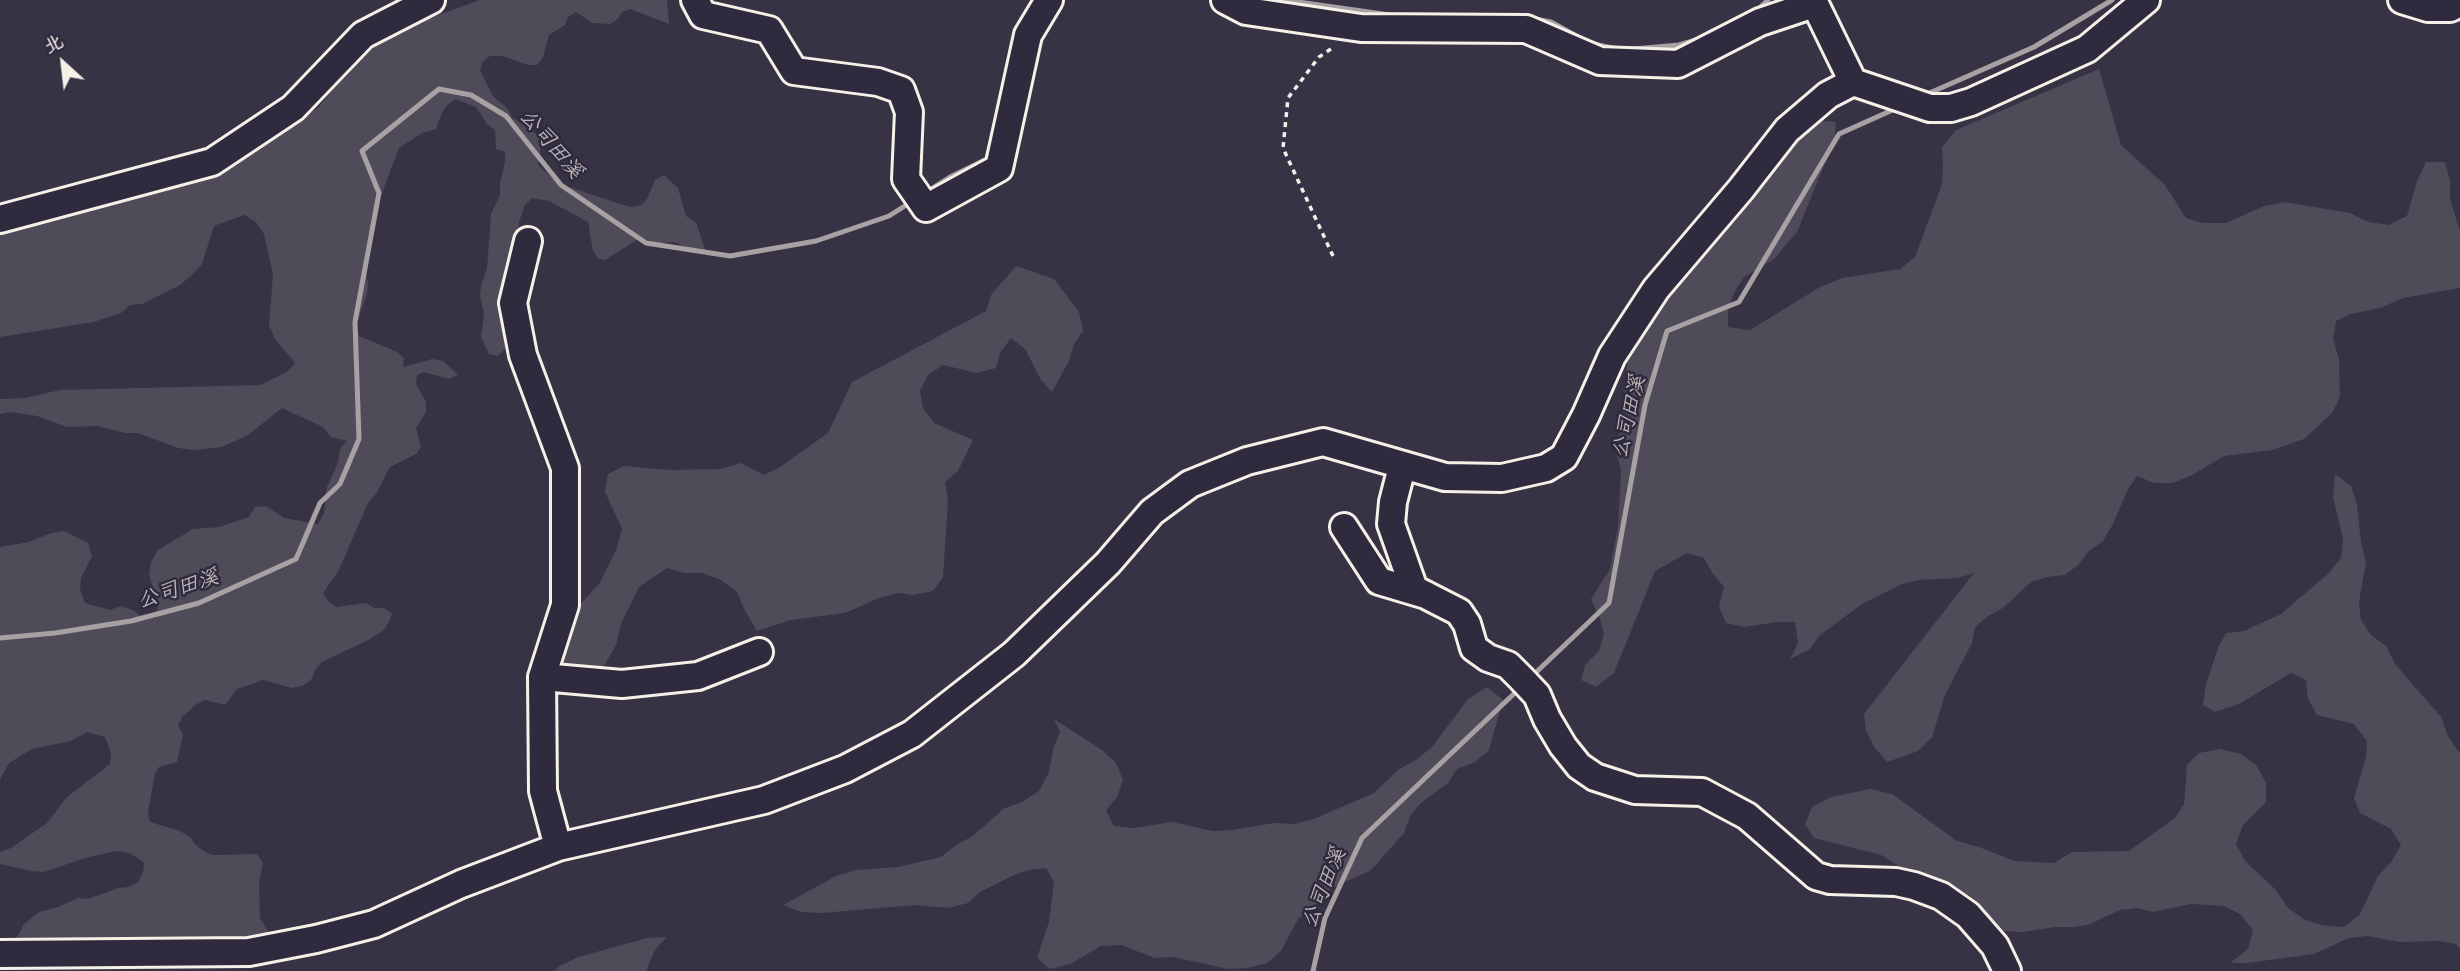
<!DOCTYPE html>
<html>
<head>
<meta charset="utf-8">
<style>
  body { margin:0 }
  #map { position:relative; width:2460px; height:971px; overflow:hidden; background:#373244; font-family:"Comic Neue","LXGW WenKai TC",sans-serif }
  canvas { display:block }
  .north { position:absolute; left:28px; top:28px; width:70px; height:70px; -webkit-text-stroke:5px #2f2a3d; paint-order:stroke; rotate:333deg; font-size:19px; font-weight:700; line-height:28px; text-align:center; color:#f4f1e8 }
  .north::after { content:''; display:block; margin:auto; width:24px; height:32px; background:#f4f1e8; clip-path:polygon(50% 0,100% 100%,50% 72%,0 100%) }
</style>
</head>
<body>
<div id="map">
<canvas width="2460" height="971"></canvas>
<div class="north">北</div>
</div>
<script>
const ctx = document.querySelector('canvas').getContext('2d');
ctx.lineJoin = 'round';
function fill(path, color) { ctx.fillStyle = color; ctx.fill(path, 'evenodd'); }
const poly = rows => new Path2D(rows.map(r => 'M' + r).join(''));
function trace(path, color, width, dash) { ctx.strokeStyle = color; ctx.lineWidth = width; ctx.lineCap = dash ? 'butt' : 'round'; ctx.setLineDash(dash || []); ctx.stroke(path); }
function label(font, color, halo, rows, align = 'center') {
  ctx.font = font + ' "Comic Neue","LXGW WenKai TC",sans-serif'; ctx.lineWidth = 5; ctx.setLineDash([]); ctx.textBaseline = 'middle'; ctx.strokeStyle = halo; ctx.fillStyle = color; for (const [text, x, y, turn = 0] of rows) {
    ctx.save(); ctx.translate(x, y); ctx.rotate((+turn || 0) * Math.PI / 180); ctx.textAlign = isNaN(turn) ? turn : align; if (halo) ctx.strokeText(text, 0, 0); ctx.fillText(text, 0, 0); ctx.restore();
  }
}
fill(poly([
  [480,0,667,0,669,24,630,9,622,12,618,19,610,24,592,23,576,12,568,17,565,25,549,35,543,57,537,65,528,65,503,56,490,56,482,62,480,70,493,96,507,108,512,117,542,138,538,165,552,178,560,184,630,207,641,205,647,199,655,180,664,175,678,188,686,216,696,222,706,252,698,253,675,242,658,243,640,238,605,260,598,258,593,251,588,222,549,201,532,198,525,205,519,222,509,333,505,349,498,356,489,354,481,337,484,314,480,295,481,285,487,269,491,214,500,195,500,183,505,162,505,152,496,149,495,130,487,124,476,107,456,99,448,104,442,113,436,129,422,133,399,148,373,217,364,262,368,283,367,293,356,327,359,336,397,352,404,358,403,367,432,359,443,361,458,375,449,379,424,372,417,375,416,384,426,402,426,412,416,428,421,447,416,454,390,467,376,494,368,503,339,570,323,593,328,601,336,607,366,603,374,608,384,608,392,614,388,624,383,631,368,640,322,662,315,670,311,680,302,686,292,688,263,680,237,689,225,705,205,700,197,704,183,716,178,725,183,735,177,762,159,767,155,774,148,812,150,822,180,831,190,837,196,845,205,852,213,855,257,854,263,863,259,882,260,918,271,936,241,949,14,940,20,933,23,925,39,912,58,907,78,898,88,899,118,888,128,887,138,882,143,872,144,862,129,853,116,851,85,858,44,872,31,871,0,864,0,852,11,848,47,823,67,797,110,764,111,753,105,737,87,732,71,741,32,749,9,763,0,780,0,547,29,542,51,533,64,531,88,543,92,556,81,578,80,590,85,603,110,610,121,606,133,610,143,618,156,618,158,605,149,575,151,562,158,550,193,529,219,527,249,517,255,507,266,506,284,518,318,524,324,513,327,487,338,463,340,449,347,441,331,437,323,427,282,408,248,435,222,447,194,450,178,448,138,433,125,433,98,426,67,427,37,416,10,412,0,414,0,399,25,398,60,390,261,385,287,372,295,363,275,339,269,325,273,275,264,234,256,222,244,215,214,226,202,264,192,275,180,285,142,304,130,305,121,313,94,322,0,337,0,218,216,167,318,108,330,93,377,44,400,29],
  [2099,69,2121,145,2165,185,2186,218,2203,223,2226,223,2264,206,2285,202,2350,213,2369,222,2389,225,2407,216,2417,181,2426,162,2445,162,2450,180,2450,199,2460,231,2460,288,2403,298,2380,308,2351,314,2336,321,2333,339,2339,359,2340,397,2332,413,2304,439,2272,450,2224,456,2192,475,2173,483,2154,483,2137,476,2128,489,2113,524,2103,541,2089,551,2078,565,2065,575,2047,577,2031,582,2003,608,1988,616,1975,627,1972,643,1945,695,1932,737,1918,751,1887,762,1875,748,1866,731,1864,714,1974,573,1958,578,1919,580,1902,584,1862,604,1820,635,1809,650,1790,659,1798,643,1795,622,1778,622,1744,627,1726,623,1719,606,1724,587,1713,574,1704,558,1687,553,1655,571,1614,673,1596,687,1581,680,1585,665,1599,651,1604,634,1599,616,1591,599,1610,569,1618,526,1621,471,1617,455,1630,341,1737,213,1817,120,1836,122,1834,141,1797,232,1774,259,1744,277,1735,291,1728,309,1728,327,1750,330,1820,287,1842,278,1900,269,1915,257,1942,184,1943,164,1942,147,1956,130],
  [1016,266,1054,279,1079,312,1083,331,1074,344,1069,361,1052,392,1041,380,1025,349,1011,338,1000,353,996,368,977,373,943,365,928,375,920,391,923,408,934,423,973,440,958,471,945,482,948,501,943,577,933,591,912,595,898,593,879,598,845,613,791,620,757,631,744,609,737,592,721,580,702,573,684,573,667,568,639,587,621,624,616,645,601,671,581,672,545,660,557,629,599,584,616,550,622,529,605,492,608,474,624,466,670,470,721,469,741,463,764,475,780,467,828,433,852,382,986,311,991,295],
  [2335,474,2351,486,2357,504,2361,543,2366,562,2359,602,2361,620,2371,635,2386,646,2395,664,2441,717,2448,736,2460,754,2460,949,2456,944,2439,941,2400,942,2367,936,2349,938,2314,954,2247,963,2230,963,2248,949,2253,930,2240,914,2224,906,2191,904,2153,912,2137,908,2120,910,2088,925,2073,927,2056,927,2022,932,2003,931,1910,881,1897,865,1881,855,1814,838,1805,824,1812,807,1831,797,1870,789,1892,794,1957,841,1979,847,2014,861,2054,863,2072,852,2129,851,2175,818,2184,804,2187,765,2199,753,2220,749,2241,754,2256,765,2266,783,2266,802,2243,825,2236,844,2245,861,2276,890,2288,908,2305,920,2322,925,2344,927,2360,914,2378,876,2391,862,2401,845,2391,829,2360,813,2354,798,2366,757,2367,741,2354,724,2317,715,2308,699,2306,680,2291,673,2239,704,2215,712,2203,705,2206,684,2218,648,2226,633,2244,631,2281,614,2328,574,2341,558,2343,539,2333,497],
  [1487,687,1503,700,1489,750,1475,762,1457,769,1448,783,1421,803,1410,816,1404,833,1370,871,1340,884,1324,894,1313,909,1298,919,1281,951,1267,963,1248,968,1228,969,1173,957,1155,958,1121,945,1101,946,1070,964,1050,969,1037,958,1049,922,1054,882,1046,868,1029,870,1014,875,980,892,968,903,949,908,915,905,822,913,801,912,783,905,836,876,856,870,898,867,941,857,956,845,973,836,1003,809,1022,802,1039,791,1049,772,1053,749,1060,732,1054,719,1102,750,1116,763,1123,780,1117,797,1106,810,1114,826,1133,828,1172,822,1213,831,1233,830,1274,823,1295,824,1316,818,1374,793,1399,769,1416,760,1432,747,1468,699],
  [667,937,655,950,646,971,555,971,559,966,578,957,647,938]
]), '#504b59');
trace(poly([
  [1284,0,1397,16],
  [1755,12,1768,0],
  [1504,16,1519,16,1551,22,1589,43,1622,50,1679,45,1703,38],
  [1925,95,2034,47,2112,0],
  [925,193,950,177,987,159,994,129],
  [0,638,55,633,131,621,199,603,296,559,320,503,340,484,359,439,355,322,379,193,362,151,439,89,471,95,506,116,561,185,646,243,730,256,816,241,889,216,911,202],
  [1529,679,1609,603,1645,405,1667,331,1739,302,1839,134,1897,108],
  [1313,971,1325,918,1362,838,1520,688]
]), '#a6a2a4', 5);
const minor = poly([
  [695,0,703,15,769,30,794,71,878,82,901,90,909,112,906,179,926,208,999,168,1028,35,1049,0],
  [1225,0,1246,11,1361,28,1526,29,1600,61,1678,64,1760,22,1814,4],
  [1813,0,1853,82],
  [2402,0,2428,8,2450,8,2460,3],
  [0,219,212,162,293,108,363,35,431,0],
  [528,241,513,303,523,355,565,468,565,605,542,677,543,791,558,847],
  [1402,467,1393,502,1391,524,1414,589,1459,612,1467,624,1474,648,1488,658,1508,665,1521,678,1537,695,1547,719,1563,746,1579,766,1595,777,1635,790,1702,792,1747,816,1816,876,1830,880,1896,882,1914,886,1941,896,1968,915,1995,946,2007,971],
  [1344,527,1379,581,1426,595],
  [542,677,622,684,698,676,759,652],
  [0,954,249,952,316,939,374,924,461,884,558,847,764,800,845,769,912,734,1014,654,1108,563,1152,512,1190,484,1247,461,1323,442,1445,477,1502,478,1546,468,1564,457,1586,415,1612,356,1656,289,1741,189,1787,130,1828,95,1853,82,1930,108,1951,108,1971,102,2087,49,2146,0]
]);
trace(minor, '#f4f1e8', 32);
trace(poly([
  [1333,256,1283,148,1288,98,1319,57,1334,47]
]), '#f4f1e8', 3.5, [5, 5]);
trace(minor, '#2f2a3d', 26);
label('italic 21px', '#bab6b5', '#2f2a3d', [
  ["公司田溪",551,144,49],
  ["公司田溪",1629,417,-77],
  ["公司田溪",178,589,-18],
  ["公司田溪",1324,888,-68]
]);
</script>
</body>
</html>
